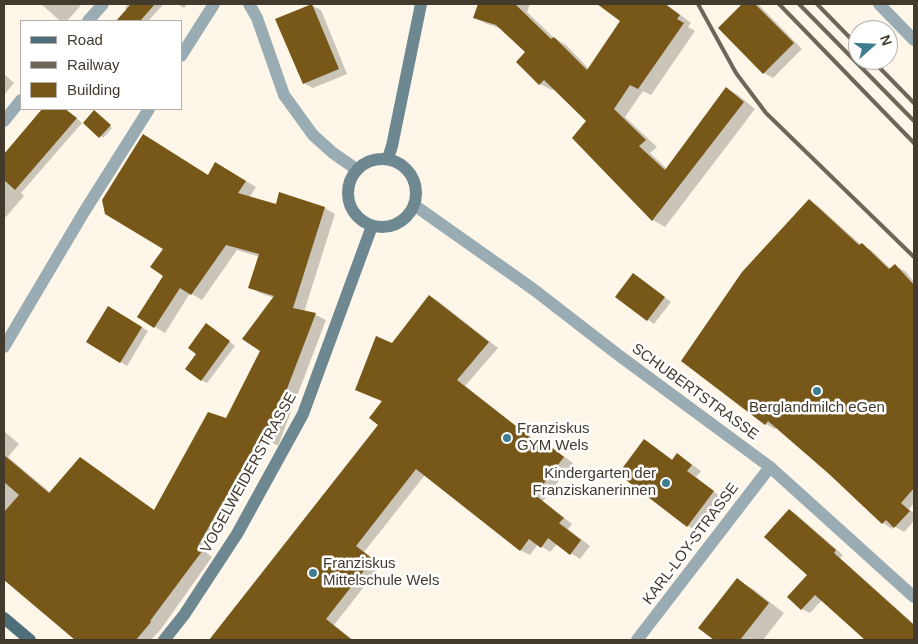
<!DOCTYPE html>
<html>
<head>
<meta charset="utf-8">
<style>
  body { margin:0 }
  #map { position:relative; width:918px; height:644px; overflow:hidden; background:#fef6e8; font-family:Arial,sans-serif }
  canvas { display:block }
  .frame { position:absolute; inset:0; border:5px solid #423a2c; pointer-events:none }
  .legend { position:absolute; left:20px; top:20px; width:162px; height:90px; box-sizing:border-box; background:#fff; border:1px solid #b3b0ab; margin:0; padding:6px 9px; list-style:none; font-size:15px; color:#423a2c }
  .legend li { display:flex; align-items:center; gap:10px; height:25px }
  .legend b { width:25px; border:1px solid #b3b0ab }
  .north { position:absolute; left:848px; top:20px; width:50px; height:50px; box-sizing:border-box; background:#fff; border:1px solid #b3b0ab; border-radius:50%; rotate:70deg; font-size:14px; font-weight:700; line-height:20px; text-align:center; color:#423a2c }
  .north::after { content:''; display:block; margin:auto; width:18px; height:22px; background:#3e7c92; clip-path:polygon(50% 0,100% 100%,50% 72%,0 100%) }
</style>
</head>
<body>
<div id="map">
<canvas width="918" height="644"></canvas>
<div class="frame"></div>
<ul class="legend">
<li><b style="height:6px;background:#4e6e7a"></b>Road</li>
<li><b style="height:6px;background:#6e6658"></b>Railway</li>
<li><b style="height:14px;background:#775819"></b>Building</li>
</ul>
<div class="north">N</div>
</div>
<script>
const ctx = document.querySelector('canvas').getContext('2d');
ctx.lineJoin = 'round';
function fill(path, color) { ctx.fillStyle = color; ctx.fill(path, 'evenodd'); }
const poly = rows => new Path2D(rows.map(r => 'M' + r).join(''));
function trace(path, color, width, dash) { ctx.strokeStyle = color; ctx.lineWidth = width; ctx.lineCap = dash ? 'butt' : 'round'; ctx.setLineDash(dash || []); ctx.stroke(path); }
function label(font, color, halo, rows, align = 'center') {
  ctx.font = font + ' Arial,sans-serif'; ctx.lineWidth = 5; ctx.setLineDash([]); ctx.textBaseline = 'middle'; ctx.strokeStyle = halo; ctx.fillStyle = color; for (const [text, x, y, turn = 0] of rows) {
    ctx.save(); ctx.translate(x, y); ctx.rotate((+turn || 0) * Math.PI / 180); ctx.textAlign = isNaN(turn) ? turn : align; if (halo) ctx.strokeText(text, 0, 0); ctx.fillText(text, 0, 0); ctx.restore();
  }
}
fill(poly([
  [41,4,82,4,67,21,59,20],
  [128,4,164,4,148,21,118,21,127,10,125,8],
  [177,4,187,4,184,8],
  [479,4,530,4,527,12,554,38,566,45,589,69,621,21,599,4,666,4,691,23,688,27,695,31,651,95,643,91,625,117,657,147,650,153,667,169,726,88,738,95,755,109,665,227,653,220,573,138,588,121,554,89,552,90,540,84,526,52,502,29,487,24,475,18],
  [743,4,758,4,802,49,773,78,764,73,719,28],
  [311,5,321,10,347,74,313,88,304,83],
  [4,74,14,83,4,95],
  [44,109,66,109,82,123,21,193,24,196,4,219,4,157],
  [97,113,112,128,103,138,84,122],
  [226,169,256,187,249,198,277,205,280,194,325,208,335,214,304,312,316,315,326,320,278,446,271,442,207,553,212,557,161,629,151,640,77,640,4,579,5,571,4,570,4,431,19,444,8,457,51,493,155,511,226,420,262,350,274,298,260,293,250,287,260,257,237,250,202,300,190,293,165,333,138,317,164,276,209,176],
  [809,200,818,206,861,245,871,250,891,269,895,266,905,271,914,282,914,503,909,509,914,513,914,521,904,532,894,526,892,529,883,523,830,473,777,427,775,429,766,424,682,360],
  [640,278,671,302,654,324,617,297],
  [429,296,438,301,498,348,465,386,540,445,543,441,573,463,543,501,572,524,568,529,590,546,580,559,557,544,550,552,538,544,530,555,520,550,425,475,364,552,381,565,334,625,353,640,211,640,380,424,383,402,357,390],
  [108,307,148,331,127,366,87,341],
  [213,328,235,346,207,383,201,380,198,354],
  [645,440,673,460,677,455,686,460,701,471,696,477,722,498,697,531,688,526],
  [790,510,797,515,843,555,840,558,914,624,914,640,867,640,822,600,810,613,802,609,789,597,809,575],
  [737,580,753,589,784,613,763,640,716,640,700,628]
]), '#0003');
fill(poly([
  [131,4,155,4,140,21,116,21],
  [312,4,339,69,303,84,275,19],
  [478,4,515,4,551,39,554,37,587,70,620,21,597,4,665,4,680,15,677,19,684,23,638,89,630,85,614,109,646,140,639,146,665,170,726,87,744,102,652,221,572,138,586,121,544,80,539,85,516,62,525,52,496,25,473,18],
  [742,4,755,4,794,43,763,74,718,28],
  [42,109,65,109,77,118,15,190,4,180,4,154],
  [94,110,111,125,99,138,83,123],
  [143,134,208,175,215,162,246,181,238,193,276,204,279,192,325,207,293,308,316,313,267,441,260,437,198,546,203,550,150,621,151,622,136,640,75,640,4,580,4,512,19,495,4,482,4,455,49,493,80,457,154,510,208,412,226,418,260,351,242,339,274,296,248,288,259,254,226,245,191,295,180,288,154,328,137,317,163,276,150,267,163,249,105,214,102,200],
  [809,199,859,245,862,243,889,269,895,264,914,285,914,488,901,503,910,511,894,528,886,520,882,524,829,474,768,421,765,425,681,361,742,272],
  [633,273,665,297,647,321,615,297],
  [429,295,489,342,457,380,539,444,542,440,564,457,535,495,564,518,559,523,581,540,570,555,548,538,541,548,529,539,520,551,416,469,356,546,373,559,326,619,352,640,209,640,378,425,369,418,382,401,355,390,376,336,392,343],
  [108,306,142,327,120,363,86,342],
  [206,323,230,341,201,381,185,369,196,354,188,348],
  [644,439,672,460,677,453,692,465,687,471,714,491,687,527,618,474],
  [789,509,836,550,834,553,914,625,914,640,865,640,815,595,801,610,787,597,807,575,764,537],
  [737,578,769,603,740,640,714,640,698,628]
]), '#775819');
trace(poly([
  [249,4,257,18,284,95,313,135,333,153,356,169],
  [879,4,914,40],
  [88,21,103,4],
  [181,56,214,4],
  [4,121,21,100],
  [4,347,84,212,149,109],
  [637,640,770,467]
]), '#9aacb3', 12);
trace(poly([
  [414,205,533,289,617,354,770,467,914,597]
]), '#9aacb3', 12);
trace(poly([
  [388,158,392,146,421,4],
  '348 193a34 34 0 1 1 68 0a34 34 0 1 1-68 0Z',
  [164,640,184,615,237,534,303,414,372,226]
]), '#6e8892', 12);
trace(poly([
  [4,618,30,640]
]), '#4e6e7a', 12);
trace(poly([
  [698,4,736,73,766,113,914,257],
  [779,4,914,143],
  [799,4,914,121],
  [817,4,858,46],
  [872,60,914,103]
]), '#6e6658', 4);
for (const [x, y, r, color] of [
  [817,391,5,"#3e7c92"],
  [507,438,5,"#3e7c92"],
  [666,483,5,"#3e7c92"],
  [313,573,5,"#3e7c92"]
]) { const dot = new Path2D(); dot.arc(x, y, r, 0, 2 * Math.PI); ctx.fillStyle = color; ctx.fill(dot); trace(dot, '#fff', 2); }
label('15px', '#423a2c', '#fff', [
  ["SCHUBERTSTRASSE",695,392,36],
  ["VOGELWEIDERSTRASSE",249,473,-61],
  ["KARL-LOY-STRASSE",691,544,-53]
]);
label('15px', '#423a2c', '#fff', [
  ["Berglandmilch eGen",817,408,"center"],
  ["Franziskus",517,429],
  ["GYM Wels",517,446],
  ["Kindergarten der",656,474,"right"],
  ["Franziskanerinnen",656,491,"right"],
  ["Franziskus",323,564],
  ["Mittelschule Wels",323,581]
], 'left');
</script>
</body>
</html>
